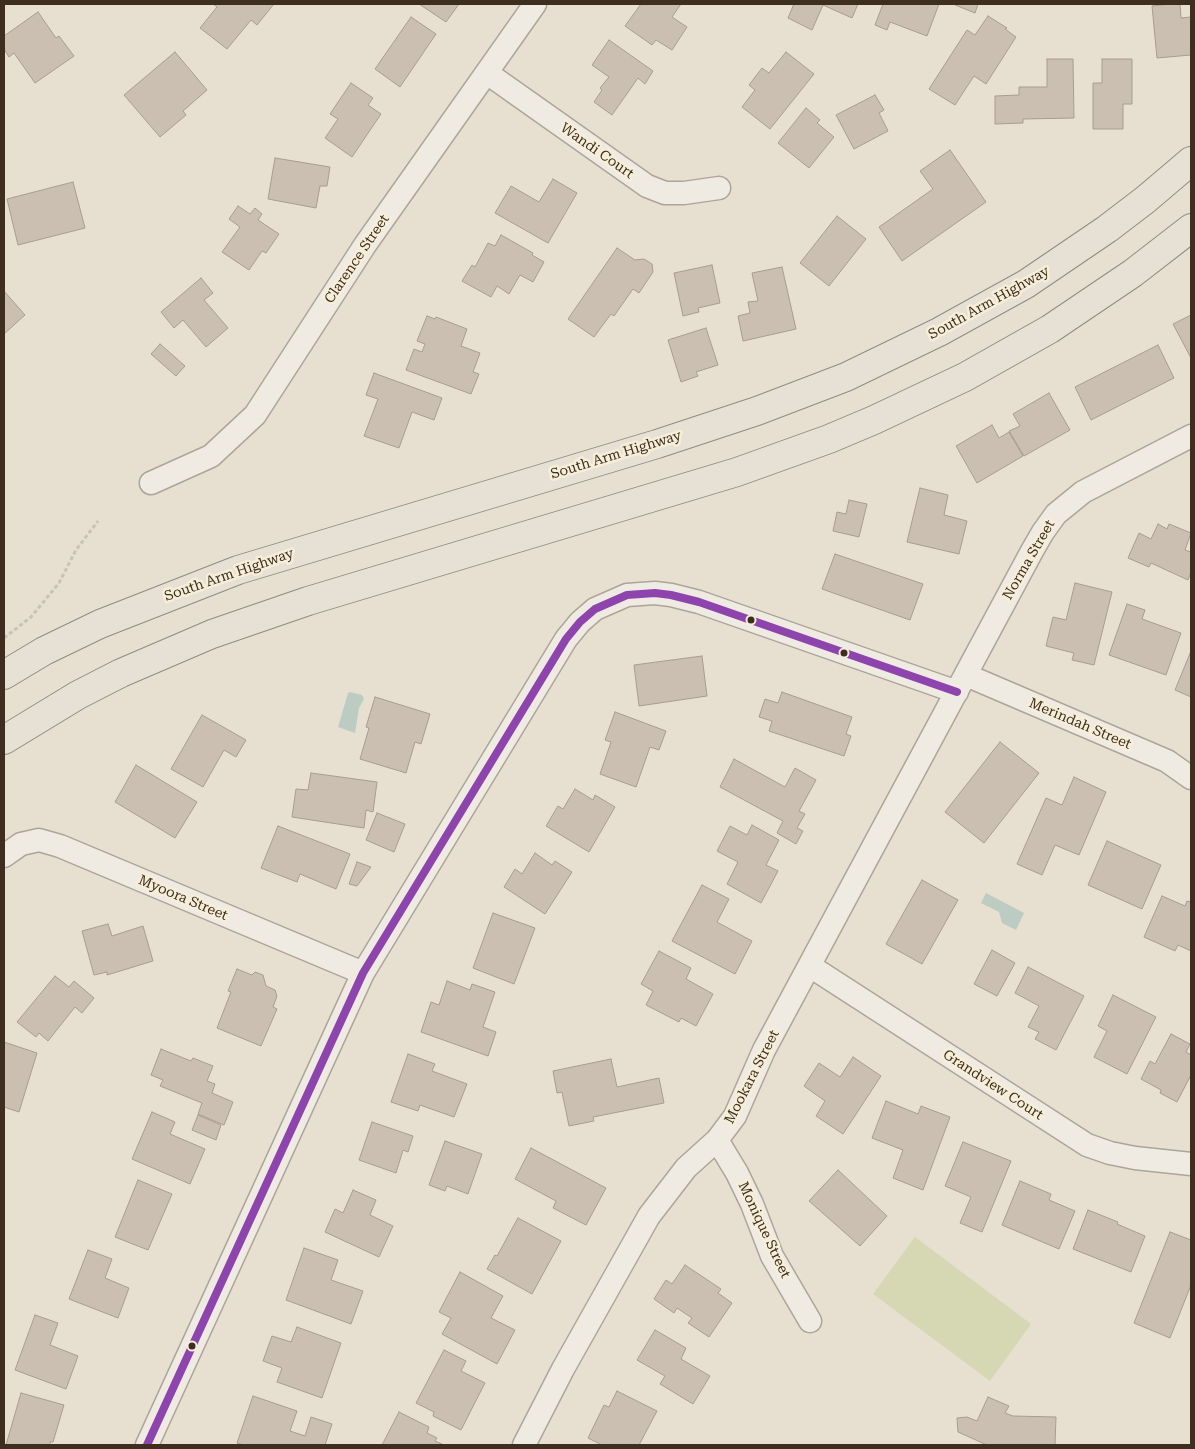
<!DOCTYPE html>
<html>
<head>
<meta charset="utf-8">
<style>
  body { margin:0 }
  #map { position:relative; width:1195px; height:1449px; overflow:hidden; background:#e7e0d1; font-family:"Roboto Serif",serif }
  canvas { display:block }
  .frame { position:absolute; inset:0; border:5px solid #3d2e20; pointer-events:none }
</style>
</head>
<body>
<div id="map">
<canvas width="1195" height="1449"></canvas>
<div class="frame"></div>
</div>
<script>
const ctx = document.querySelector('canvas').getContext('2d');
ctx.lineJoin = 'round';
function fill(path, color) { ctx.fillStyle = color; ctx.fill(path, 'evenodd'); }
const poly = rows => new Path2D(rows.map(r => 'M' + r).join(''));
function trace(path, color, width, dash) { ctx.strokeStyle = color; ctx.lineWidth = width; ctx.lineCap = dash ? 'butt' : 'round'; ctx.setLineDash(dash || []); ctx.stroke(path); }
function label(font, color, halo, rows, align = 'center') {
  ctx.font = font + ' "Roboto Serif",serif'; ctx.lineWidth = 5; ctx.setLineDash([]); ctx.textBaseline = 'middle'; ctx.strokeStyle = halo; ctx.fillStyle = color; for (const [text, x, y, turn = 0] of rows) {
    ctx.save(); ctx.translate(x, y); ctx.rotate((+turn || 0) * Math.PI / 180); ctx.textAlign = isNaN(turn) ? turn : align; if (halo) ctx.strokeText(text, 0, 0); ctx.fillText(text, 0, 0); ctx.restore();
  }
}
fill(poly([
  [915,1237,1031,1324,990,1381,873,1294]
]), '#d6d7b3');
fill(poly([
  [350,692,362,695,364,699,359,708,355,733,338,727,348,693],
  [986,893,1024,913,1016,930,1002,923,999,912,981,903]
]), '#bcccc2');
const building = poly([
  [213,4,274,4,257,25,251,20,227,49,200,28,217,7,213,4],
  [419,4,459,4,446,22,419,4],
  [641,4,681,4,672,17,687,27,672,50,656,40,652,45,625,26,641,4],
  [794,4,858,4,852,18,823,5,812,30,788,18,794,4],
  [883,4,939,4,927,36,890,22,887,30,875,25,883,4],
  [955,4,978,4,975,13,955,5,955,4],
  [1170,4,1180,4,1181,18,1191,17,1191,55,1157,58,1152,6,1170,4],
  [38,12,56,38,59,36,74,56,35,83,14,53,9,57,4,49,4,36,38,12],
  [988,16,1007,28,1005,29,1016,37,986,84,974,76,955,105,929,89,967,30,975,35,988,16],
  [411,17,436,34,400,87,375,69,411,17],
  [609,40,653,71,645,84,638,78,612,115,594,102,602,90,600,88,609,77,592,65,609,40],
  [175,52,207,90,183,111,186,115,160,137,124,95,175,52],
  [786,52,814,74,770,129,742,107,755,90,749,85,762,68,769,73,786,52],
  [1047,59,1073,59,1074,118,1023,119,1023,123,995,124,995,96,1019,95,1019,87,1047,87,1047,59],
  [1102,59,1132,59,1132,104,1123,104,1123,129,1093,129,1093,83,1102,83,1102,59],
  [351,83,373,98,368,105,381,114,352,157,325,138,338,119,330,114,351,83],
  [875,95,884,110,879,113,888,131,854,149,836,115,875,95],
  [806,108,820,120,817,123,834,137,809,168,778,143,806,108],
  [950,150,986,202,902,261,879,227,933,189,920,171,950,150],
  [275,158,330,167,327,186,320,186,316,208,268,199,275,158],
  [553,179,577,193,548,243,495,213,511,186,539,202,553,179],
  [73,182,85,228,18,245,7,199,73,182],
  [238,206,250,214,255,208,262,214,258,220,279,234,266,253,262,251,249,270,222,252,240,227,229,219,238,206],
  [837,216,866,239,829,286,800,263,837,216],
  [501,235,533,253,532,255,544,262,533,282,520,275,509,294,497,286,491,297,462,281,472,265,475,267,488,243,495,246,501,235],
  [617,248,635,260,644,259,652,264,653,272,639,293,633,289,614,316,611,314,594,337,568,319,617,248],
  [712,265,720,303,698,308,699,312,683,316,674,273,712,265],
  [782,267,796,329,743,341,738,316,750,313,748,302,758,301,752,273,782,267],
  [201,278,213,293,204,300,228,328,206,347,183,320,174,328,161,312,201,278],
  [4,291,25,315,4,334,4,291],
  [1191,315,1191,358,1173,324,1191,315],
  [427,316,435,319,436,317,467,329,461,346,480,353,473,372,479,374,471,394,406,370,414,349,422,352,425,344,417,341,427,316],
  [706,328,718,365,696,372,698,376,681,382,668,340,706,328],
  [160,344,185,366,176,376,151,354,160,344],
  [1158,345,1174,378,1091,420,1075,387,1158,345],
  [374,373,442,398,434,420,412,412,399,448,364,436,378,399,366,395,374,373],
  [1049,393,1070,430,1024,456,1009,431,1020,426,1013,414,1049,393],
  [992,425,999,438,1009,432,1023,456,977,483,956,446,992,425],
  [920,488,948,495,944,515,967,521,959,554,907,542,920,488],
  [849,500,867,504,859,537,833,531,837,512,846,514,849,500],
  [1158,524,1167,529,1169,524,1191,533,1185,550,1191,552,1191,572,1188,580,1151,563,1149,567,1128,558,1139,533,1151,539,1158,524],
  [835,554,923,584,910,620,822,589,835,554],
  [1075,583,1112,592,1094,665,1072,660,1074,653,1046,646,1053,617,1066,620,1075,583],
  [1127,604,1145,610,1142,619,1181,633,1166,675,1109,655,1127,604],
  [1191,651,1191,697,1175,690,1191,651],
  [702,656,707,696,639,706,634,665,702,656],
  [782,692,852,717,846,734,851,736,844,756,769,731,772,721,759,717,765,699,778,703,782,692],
  [375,697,430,714,421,744,415,742,406,773,360,759,369,728,366,727,375,697],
  [615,712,666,731,659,750,650,747,636,787,600,774,611,742,605,740,615,712],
  [202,715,246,740,236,757,224,750,203,787,171,769,202,715],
  [1000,742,1039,773,984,843,945,812,1000,742],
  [734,759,785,787,795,768,816,780,799,811,805,814,797,828,803,831,796,844,777,833,783,821,720,787,734,759],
  [136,765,197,802,175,838,115,802,136,765],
  [311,773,377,782,373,812,366,810,364,828,292,817,296,789,308,790,311,773],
  [1074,777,1106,792,1079,855,1055,845,1042,875,1017,864,1046,798,1062,805,1074,777],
  [575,789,593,800,595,795,615,807,589,852,546,826,558,806,563,809,575,789],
  [377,813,405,824,394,852,366,840,377,813],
  [752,825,779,840,766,865,778,871,761,903,727,884,738,862,717,851,730,826,747,835,752,825],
  [278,826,350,854,336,889,300,874,297,882,261,868,278,826],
  [1107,841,1161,865,1142,909,1088,885,1107,841],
  [535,853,552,865,555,861,572,872,545,914,504,887,515,869,522,874,535,853],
  [357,862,371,867,357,886,349,884,357,862],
  [922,880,958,900,922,964,886,944,922,880],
  [702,885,729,899,717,922,752,941,735,974,672,941,702,885],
  [1162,896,1185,906,1187,901,1191,902,1191,951,1178,945,1175,951,1144,937,1162,896],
  [493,913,535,928,514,984,473,968,493,913],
  [108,924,112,936,143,926,153,961,107,975,107,972,94,975,82,931,108,924],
  [992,950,1015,963,997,996,974,984,992,950],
  [659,951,691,968,686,979,713,994,696,1026,681,1018,679,1022,646,1005,653,991,641,984,659,951],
  [1028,967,1084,996,1056,1050,1035,1039,1039,1032,1028,1027,1039,1006,1015,993,1028,967],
  [237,969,252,975,255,972,263,975,266,986,275,990,277,996,273,1007,277,1009,261,1046,217,1028,231,992,228,991,237,969],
  [55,976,69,987,74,981,94,998,82,1013,75,1007,48,1041,39,1033,36,1037,17,1022,55,976],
  [447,981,470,990,472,984,495,992,483,1027,496,1032,488,1056,421,1032,431,1002,439,1005,447,981],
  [1113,995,1156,1017,1127,1074,1094,1057,1107,1031,1098,1026,1113,995],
  [1171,1034,1190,1044,1186,1052,1191,1055,1191,1075,1177,1102,1160,1093,1161,1090,1141,1079,1150,1061,1155,1064,1171,1034],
  [4,1042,37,1053,19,1112,4,1107,4,1042],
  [161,1049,191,1061,193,1058,213,1066,207,1081,215,1084,212,1093,233,1102,224,1125,198,1114,202,1103,160,1086,163,1080,151,1075,161,1049],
  [408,1054,435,1064,432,1071,467,1084,454,1117,420,1105,418,1111,391,1102,408,1054],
  [853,1057,881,1076,843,1134,816,1116,825,1101,804,1086,819,1063,840,1077,853,1057],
  [611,1059,617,1087,659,1078,664,1103,593,1117,594,1121,569,1126,562,1092,557,1093,553,1071,611,1059],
  [886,1101,918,1114,921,1106,950,1117,923,1190,893,1178,903,1150,872,1138,886,1101],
  [152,1112,175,1122,170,1134,205,1149,190,1184,132,1159,152,1112],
  [198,1115,221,1125,216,1140,192,1130,198,1115],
  [372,1122,413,1136,408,1152,403,1150,396,1173,359,1160,372,1122],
  [445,1141,482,1154,468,1194,447,1186,445,1191,429,1185,445,1141],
  [963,1142,1011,1161,982,1232,960,1223,971,1197,945,1186,963,1142],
  [531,1148,606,1188,586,1225,553,1208,556,1201,515,1179,531,1148],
  [838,1170,887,1216,860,1246,809,1201,838,1170],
  [138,1180,172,1194,148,1250,115,1237,138,1180],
  [1020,1181,1051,1194,1049,1200,1075,1211,1059,1249,1002,1225,1020,1181],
  [353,1190,376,1200,370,1215,393,1226,379,1257,325,1232,335,1209,343,1213,353,1190],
  [1088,1210,1118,1222,1117,1224,1145,1236,1131,1272,1073,1249,1088,1210],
  [518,1218,561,1241,532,1294,487,1269,495,1255,497,1256,518,1218],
  [1170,1232,1191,1240,1191,1285,1170,1338,1134,1323,1170,1232],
  [304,1248,338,1260,331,1280,363,1291,351,1324,286,1300,304,1248],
  [88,1250,112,1259,105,1278,129,1288,118,1318,69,1299,88,1250],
  [685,1265,721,1289,718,1293,732,1303,709,1337,688,1323,692,1318,677,1308,674,1313,654,1299,666,1280,672,1284,685,1265],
  [460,1272,503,1296,491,1318,515,1330,497,1364,442,1334,451,1318,439,1312,460,1272],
  [35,1315,58,1323,50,1345,78,1356,66,1389,15,1370,35,1315],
  [297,1327,341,1343,322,1398,277,1382,282,1368,263,1361,272,1336,291,1342,297,1327],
  [655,1330,686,1348,681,1359,710,1376,693,1404,660,1384,665,1376,637,1360,655,1330],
  [444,1350,466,1361,461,1371,485,1383,461,1430,433,1416,434,1412,416,1403,444,1350],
  [617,1391,657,1411,639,1445,602,1445,588,1438,604,1405,609,1407,617,1391],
  [21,1393,64,1405,53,1442,50,1442,50,1445,6,1445,21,1393],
  [253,1396,297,1411,290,1431,305,1436,311,1417,332,1424,325,1445,244,1445,237,1443,253,1396],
  [988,1397,1009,1406,1005,1413,1013,1416,1056,1417,1055,1445,987,1445,958,1432,957,1418,967,1417,977,1421,988,1397],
  [399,1412,429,1427,427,1433,437,1438,435,1441,442,1444,441,1445,382,1445,399,1412]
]);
fill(building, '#cbbfb2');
trace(building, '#a89c90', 1);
const minor = poly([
  [487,73,647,186,665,193,684,193,719,188],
  [151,483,211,456,255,415,365,245,535,4],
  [966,675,1167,761,1191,778],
  [4,856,21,844,39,840,60,846,363,973],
  [810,966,1087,1145,1110,1153,1135,1158,1191,1164],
  [717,1140,737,1173,752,1204,772,1256,810,1321],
  [147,1445,363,973,566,639,580,622,595,609,627,595,655,593,671,595,699,602,957,692],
  [524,1445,563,1369,649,1216,686,1168,717,1140,735,1116,764,1050,1032,551,1043,532,1056,514,1083,492,1191,436]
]);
const primary = poly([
  [4,675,44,651,100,624,238,570,657,444,757,411,846,377,939,332,1026,284,1107,229,1145,200,1191,161],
  [4,740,78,695,121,673,212,634,308,601,737,472,829,439,874,420,965,377,1050,329,1133,273,1191,228]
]);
trace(minor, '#ada599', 25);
trace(primary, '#928b80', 30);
trace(poly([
  [4,638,31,617,59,583,76,550,98,521]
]), '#c8c2b9', 3, [4, 2.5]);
trace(minor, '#efebe3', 22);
trace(primary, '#e6e1d4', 28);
trace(poly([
  [147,1445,363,973,566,639,580,622,595,609,627,595,655,593,671,595,699,602,957,692]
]), '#8e44ad', 8);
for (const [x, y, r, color] of [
  [751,620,4.5,"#3d2e20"],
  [844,653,4.5,"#3d2e20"],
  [192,1346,4.5,"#3d2e20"]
]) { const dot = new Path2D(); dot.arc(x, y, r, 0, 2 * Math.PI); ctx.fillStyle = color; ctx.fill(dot); trace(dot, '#f7eed8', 2); }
label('14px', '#3d2e20', '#f7eed8', [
  ["Wandi Court",597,151,35],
  ["Clarence Street",357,259,-56],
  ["South Arm Highway",989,303,-29],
  ["South Arm Highway",616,455,-17],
  ["Norma Street",1029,560,-60],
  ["South Arm Highway",229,575,-19],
  ["Merindah Street",1080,724,23],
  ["Myoora Street",183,898,23],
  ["Mookara Street",752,1077,-63],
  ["Grandview Court",993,1085,33],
  ["Monique Street",764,1230,65]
]);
</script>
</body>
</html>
